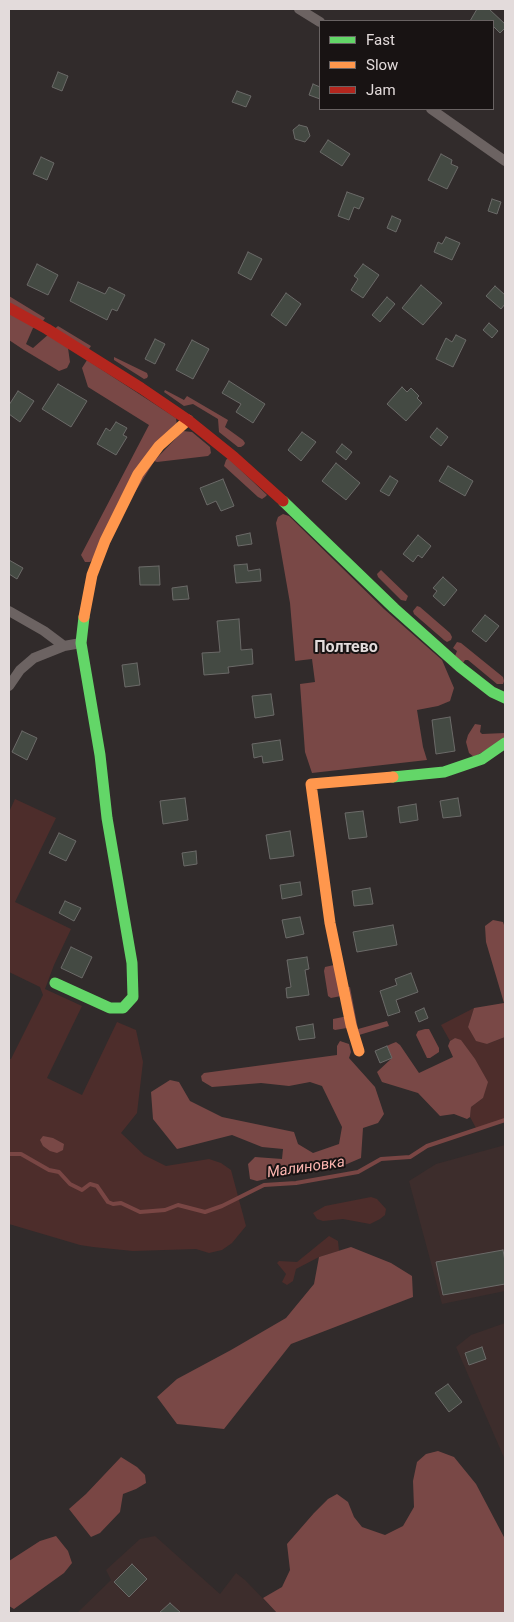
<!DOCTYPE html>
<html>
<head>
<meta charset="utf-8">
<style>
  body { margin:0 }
  #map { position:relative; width:514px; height:1622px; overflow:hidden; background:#312b2b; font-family:Roboto,sans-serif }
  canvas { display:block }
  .frame { position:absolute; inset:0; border:10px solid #e3dbdb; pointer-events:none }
  .legend { position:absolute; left:319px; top:20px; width:175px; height:90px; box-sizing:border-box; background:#181313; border:1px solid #696363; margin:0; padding:6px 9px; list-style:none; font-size:15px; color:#e3dbdb }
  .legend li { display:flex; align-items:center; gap:10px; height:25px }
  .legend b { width:25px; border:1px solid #696363 }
</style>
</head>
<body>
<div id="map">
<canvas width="514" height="1622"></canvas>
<div class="frame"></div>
<ul class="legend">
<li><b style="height:6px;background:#63d668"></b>Fast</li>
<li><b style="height:6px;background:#ff974d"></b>Slow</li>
<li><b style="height:6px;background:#b3261e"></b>Jam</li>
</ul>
</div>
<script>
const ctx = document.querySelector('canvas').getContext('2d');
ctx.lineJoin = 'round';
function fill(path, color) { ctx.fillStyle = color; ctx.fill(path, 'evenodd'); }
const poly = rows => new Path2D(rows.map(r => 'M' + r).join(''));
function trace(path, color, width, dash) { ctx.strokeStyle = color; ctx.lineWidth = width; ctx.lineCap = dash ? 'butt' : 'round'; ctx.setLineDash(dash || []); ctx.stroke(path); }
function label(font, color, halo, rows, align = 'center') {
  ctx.font = font + ' Roboto,sans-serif'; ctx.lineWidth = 4; ctx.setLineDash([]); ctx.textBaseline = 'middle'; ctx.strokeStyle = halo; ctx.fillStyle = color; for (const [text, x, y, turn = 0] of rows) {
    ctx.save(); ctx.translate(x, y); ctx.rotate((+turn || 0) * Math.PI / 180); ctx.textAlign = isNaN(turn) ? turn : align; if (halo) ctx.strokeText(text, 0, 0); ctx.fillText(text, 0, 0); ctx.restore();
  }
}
fill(poly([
  [505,1145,505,1291,442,1304,409,1181,436,1164],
  [505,1323,505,1460,456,1347,471,1335],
  [155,1536,220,1594,236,1573,245,1580,277,1613,77,1613,111,1580,106,1570,140,1539]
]), '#3d2d2c');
fill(poly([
  [15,799,56,818,15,902,71,929,54,965,45,989,82,1006,47,1078,82,1095,117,1022,136,1030,143,1062,137,1113,121,1133,144,1155,166,1166,209,1159,221,1163,231,1170,246,1226,232,1243,222,1250,209,1253,196,1249,133,1251,93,1247,80,1245,9,1224,9,1059,11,1059,43,995,40,987,9,972,9,812],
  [474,1008,468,1027,487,1044,505,1037,505,1119,476,1128,470,1117,471,1107,483,1098,455,1038,450,1041,441,1025],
  [371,1197,377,1199,386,1209,385,1215,380,1219,370,1224,343,1219,323,1221,317,1219,313,1213,325,1206],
  [329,1236,338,1241,339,1251,319,1257,296,1269,293,1281,287,1285,282,1282,286,1274,277,1263,279,1261,297,1262]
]), '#4d2d2b');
fill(poly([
  [9,296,45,318,41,324,33,328,26,344,33,348,58,326,91,346,89,349,68,348,70,362,67,368,59,371,24,350,9,340],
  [114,357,147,373,148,376,147,378,144,379,114,360],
  [87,360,176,418,177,425,93,559,90,562,85,562,81,555,149,425,88,387,82,368],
  [165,390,184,400,187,396,228,420,225,427,243,440,245,443,244,445,241,447,238,447,219,432,218,419,193,404,184,406,164,392],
  [183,431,192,432,210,447,211,453,208,456,157,462,154,461],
  [228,458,267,495,265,497,262,499,258,497,224,466,226,460],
  [283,514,289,516,384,609,442,660,454,688,450,701,438,706,417,710,423,747,427,760,312,773,305,752,300,684,315,682,312,659,295,661,290,603,276,523,278,517],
  [381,570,408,596,406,601,401,600,378,577,377,574],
  [417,606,420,607,450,633,452,637,451,640,447,642,444,640,414,614,413,611],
  [457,642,461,643,503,677,504,681,503,684,497,684,468,660,465,660,463,663,455,656,457,651,453,648],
  [475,724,481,725,480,732,482,734,505,733,505,739,474,757,469,753,466,742,468,735],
  [493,920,503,922,505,928,505,1037,487,1044,476,1041,468,1027,474,1008,504,1003,486,942,485,926],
  [334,965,338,969,342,988,350,987,358,1029,387,1021,389,1026,359,1035,353,1027,335,1030,333,1029,333,1019,348,1016,351,1013,346,995,331,998,328,996,324,971,325,967],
  [455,1038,461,1040,475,1059,488,1082,483,1098,471,1107,470,1117,467,1119,454,1114,440,1116,418,1093,382,1082,377,1072,392,1058,387,1046,391,1044,396,1042,400,1045,419,1073,453,1057,448,1046,450,1041],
  [340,1041,349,1044,351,1052,349,1058,375,1087,384,1114,378,1123,363,1128,361,1158,340,1167,288,1174,257,1181,250,1179,248,1164,255,1157,282,1159,283,1149,262,1147,232,1135,177,1149,153,1119,151,1092,170,1080,179,1082,190,1101,222,1117,294,1132,298,1144,313,1153,339,1144,342,1127,322,1086,310,1082,289,1086,261,1083,212,1087,202,1081,201,1076,204,1073,337,1055,337,1046],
  [43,1136,53,1138,64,1144,63,1150,57,1153,50,1151,43,1146,40,1140],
  [351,1247,391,1263,412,1276,413,1297,291,1344,224,1429,177,1424,157,1397,177,1379,231,1350,286,1318,314,1284,319,1257],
  [438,1451,454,1457,476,1484,505,1539,505,1613,277,1613,263,1598,282,1587,290,1570,287,1544,314,1513,328,1499,337,1494,348,1502,354,1517,362,1527,385,1535,403,1526,414,1507,413,1481,417,1462,426,1454]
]), '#794846');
fill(poly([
  [425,1029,429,1029,439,1048,439,1052,430,1058,427,1058,416,1035,418,1031],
  [121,1457,137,1467,145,1475,146,1483,136,1489,123,1494,120,1512,100,1533,91,1537,69,1509,86,1494],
  [56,1536,68,1551,72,1563,64,1573,14,1609,9,1606,9,1561,40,1541]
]), '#794644');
trace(poly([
  [9,1154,21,1154,49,1170,59,1172,70,1184,82,1190,90,1184,97,1186,108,1202,113,1204,121,1203,140,1212,165,1210,178,1205,205,1212,222,1206,264,1185,296,1183,358,1172,381,1159,410,1157,427,1146,505,1120]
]), '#794644', 4);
const building = poly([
  [477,9,489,9,505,24,505,28,500,33,493,26,493,21,470,21,477,9],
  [58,72,68,76,62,91,52,87,58,72],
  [313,84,320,87,320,99,309,95,313,84],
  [237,91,251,96,246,107,232,102,237,91],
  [299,125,307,127,310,136,305,142,295,139,293,130,299,125],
  [328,140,350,154,342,166,320,152,328,140],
  [441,154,452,160,451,164,458,167,447,189,428,180,441,154],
  [41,157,54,163,47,180,33,174,41,157],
  [347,192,364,198,359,209,354,207,349,220,338,216,347,192],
  [492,199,501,202,497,214,488,211,492,199],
  [392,216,401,220,396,232,387,228,392,216],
  [446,237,460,243,452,260,434,252,438,242,442,244,446,237],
  [248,252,262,259,251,280,238,273,248,252],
  [37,264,58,275,48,295,27,285,37,264],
  [363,264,379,275,363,298,351,290,358,279,354,276,363,264],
  [78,282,105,294,109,287,125,295,117,311,112,309,107,320,70,301,78,282],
  [421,285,442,303,423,325,402,308,421,285],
  [495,286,505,295,505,304,501,309,486,296,495,286],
  [286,293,301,304,286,326,271,315,286,293],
  [387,297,395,304,380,322,372,315,387,297],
  [489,323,498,331,492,338,483,330,489,323],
  [456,335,466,340,453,367,436,359,446,338,452,342,456,335],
  [155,339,165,344,155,364,145,359,155,339],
  [192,340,209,349,193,379,176,370,192,340],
  [229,381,265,404,253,423,236,412,241,404,222,393,229,381],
  [58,384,87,401,71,427,42,409,58,384],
  [402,387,407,392,411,388,419,396,417,398,422,403,406,421,387,404,402,387],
  [18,391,34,401,20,422,9,414,9,405,18,391],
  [116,422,127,428,123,435,127,437,116,455,97,444,106,428,110,431,116,422],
  [437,428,448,437,441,446,430,437,437,428],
  [302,432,316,442,301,461,288,450,302,432],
  [342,444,352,452,346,460,336,452,342,444],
  [336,463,360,483,346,500,322,481,336,463],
  [448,466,473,481,465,496,439,481,448,466],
  [390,476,398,481,389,496,380,491,390,476],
  [223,479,234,506,221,511,216,501,207,505,200,488,223,479],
  [250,533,252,544,238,546,236,536,250,533],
  [418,535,431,546,422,558,418,555,413,562,403,554,418,535],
  [9,560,23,568,17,579,9,574,9,560],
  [247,564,248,571,260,569,261,581,236,583,234,565,247,564],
  [159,566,160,585,140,585,139,567,159,566],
  [443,577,457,590,444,606,433,596,437,591,433,588,443,577],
  [187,586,189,599,173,600,172,588,187,586],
  [485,615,499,626,486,642,472,631,485,615],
  [239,619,241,650,252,649,253,664,228,667,229,673,204,675,202,653,220,652,217,621,239,619],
  [137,663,140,685,125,687,122,665,137,663],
  [271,694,274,715,255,718,252,696,271,694],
  [450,717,455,751,436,754,432,720,450,717],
  [22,731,37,738,27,760,12,752,22,731],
  [280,740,283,760,263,763,262,756,254,758,252,744,280,740],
  [185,798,188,820,163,824,160,801,185,798],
  [458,798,461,816,443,818,440,801,458,798],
  [416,804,418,820,400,823,398,807,416,804],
  [363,811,367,837,349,839,345,813,363,811],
  [290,831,294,856,270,859,266,835,290,831],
  [59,833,76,841,66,861,49,853,59,833],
  [196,851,197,864,184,866,182,853,196,851],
  [300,882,302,895,282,899,280,885,300,882],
  [370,888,373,904,354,906,352,891,370,888],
  [65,901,81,908,74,921,59,913,65,901],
  [300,917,304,934,286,938,282,920,300,917],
  [393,925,397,945,357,952,353,932,393,925],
  [71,947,92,957,82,978,61,968,71,947],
  [307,957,309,969,305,970,309,995,287,998,286,988,291,987,287,960,307,957],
  [411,973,418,992,396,1000,400,1012,388,1016,380,991,397,985,395,979,411,973],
  [424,1008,428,1018,419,1022,415,1012,424,1008],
  [313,1024,315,1038,299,1040,296,1027,313,1024],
  [387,1046,392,1058,380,1063,375,1051,387,1046],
  [503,1250,505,1261,505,1284,443,1295,436,1262,503,1250],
  [482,1347,486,1359,469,1365,465,1353,482,1347],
  [448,1384,462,1402,449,1412,435,1393,448,1384],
  [132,1564,147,1579,129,1597,114,1582,132,1564],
  [170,1603,181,1613,159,1613,170,1603]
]);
fill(building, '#444a43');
trace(building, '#6b6a68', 1);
trace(poly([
  [299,9,320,22],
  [431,109,505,161],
  [9,611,44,631,64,646,81,643],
  [9,686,20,670,34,658,64,646]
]), '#6c6362', 10);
trace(poly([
  [283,501,394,608,460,667,492,692,505,698],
  [393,777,444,772,482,759,505,743],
  [55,983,110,1008,123,1008,133,997,132,963,107,818,100,755,81,643,84,617]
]), '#63d668', 11);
trace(poly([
  [84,617,92,575,105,541,138,474,159,446,188,420],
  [359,1051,351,1025,330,923,311,784,393,777]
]), '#ff974d', 11);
trace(poly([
  [9,308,47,329,141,388,188,420,234,457,283,501]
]), '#b3261e', 11);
label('italic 15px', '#fdb6b0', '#181313', [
  ["Малиновка",306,1168,-8]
]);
label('bold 16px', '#e3dbdb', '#181313', [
  ["Полтево",346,648]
]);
</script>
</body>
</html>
